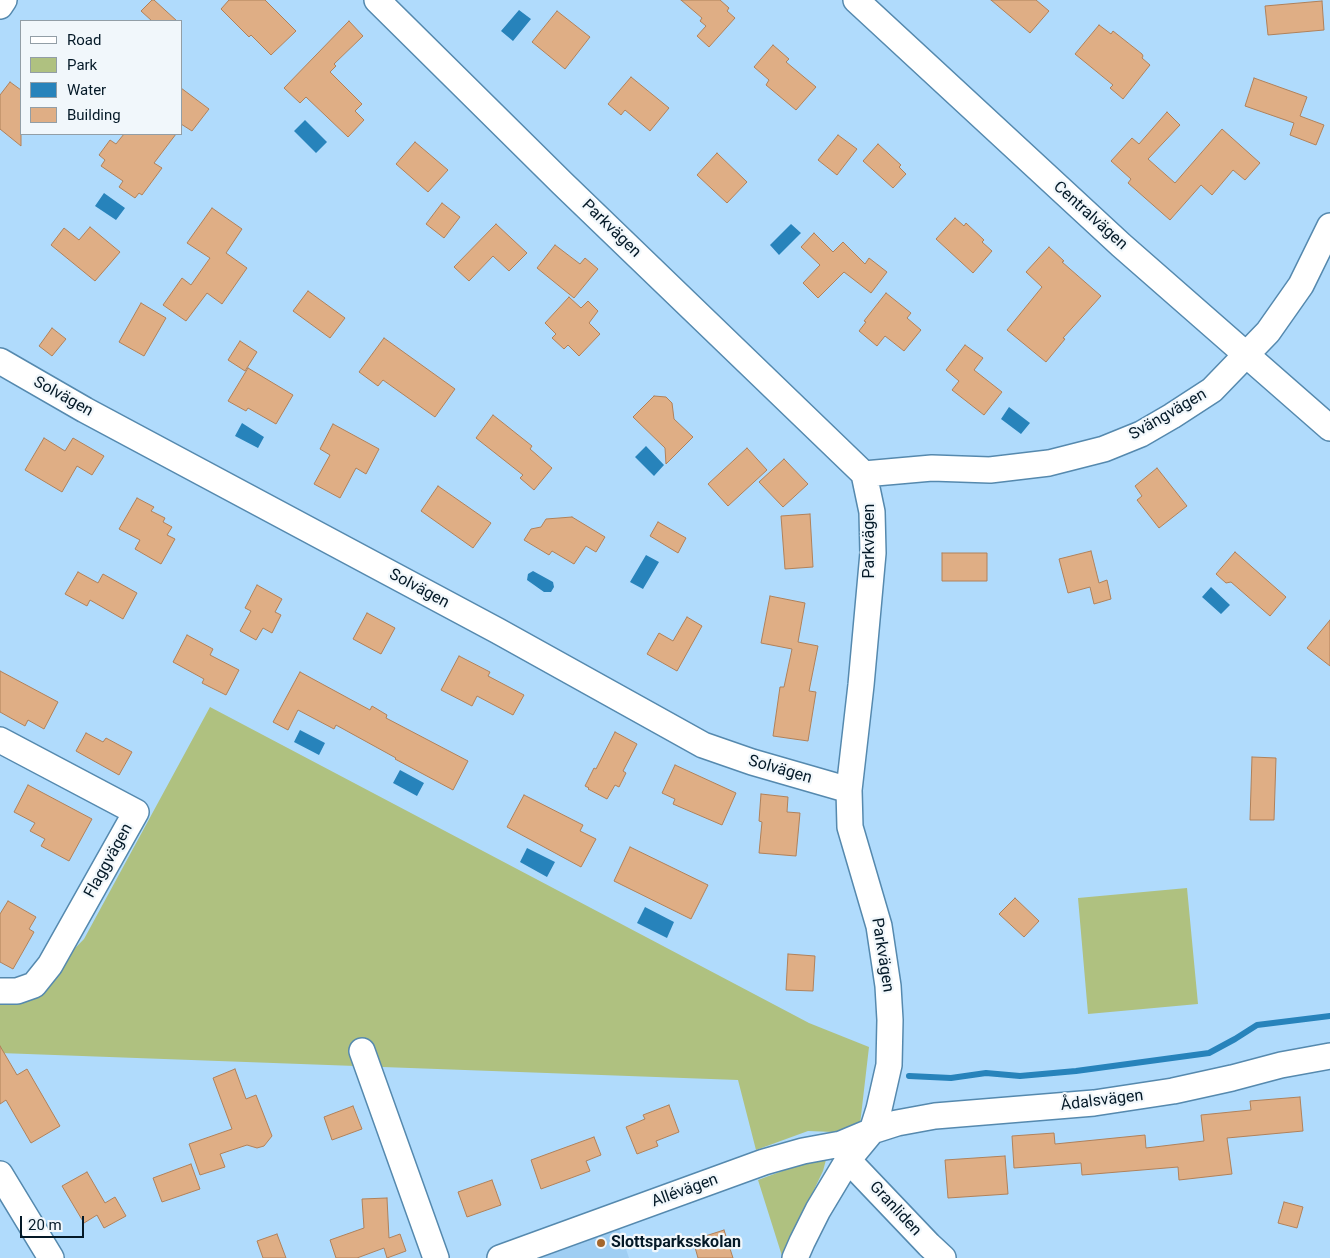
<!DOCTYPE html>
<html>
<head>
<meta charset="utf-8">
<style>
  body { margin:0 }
  #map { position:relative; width:1330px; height:1258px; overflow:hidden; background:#b0dbfc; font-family:Roboto,sans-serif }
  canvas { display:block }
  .legend { position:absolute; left:20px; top:20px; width:162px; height:115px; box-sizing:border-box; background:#f1f7fb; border:1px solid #929ea6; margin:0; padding:6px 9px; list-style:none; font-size:15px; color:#041927 }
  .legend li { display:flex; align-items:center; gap:10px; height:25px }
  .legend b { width:25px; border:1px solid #929ea6 }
  .scale { position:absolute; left:20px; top:1216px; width:64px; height:22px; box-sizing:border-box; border:2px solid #041927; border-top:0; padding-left:6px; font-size:15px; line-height:18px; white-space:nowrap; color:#041927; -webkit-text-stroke:4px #f1f7fb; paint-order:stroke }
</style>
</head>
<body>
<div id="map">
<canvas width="1330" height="1258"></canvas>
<ul class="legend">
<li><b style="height:6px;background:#fff"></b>Road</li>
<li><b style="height:14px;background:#afc180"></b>Park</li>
<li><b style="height:14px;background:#2783bb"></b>Water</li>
<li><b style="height:14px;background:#dfae85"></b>Building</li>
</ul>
<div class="scale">20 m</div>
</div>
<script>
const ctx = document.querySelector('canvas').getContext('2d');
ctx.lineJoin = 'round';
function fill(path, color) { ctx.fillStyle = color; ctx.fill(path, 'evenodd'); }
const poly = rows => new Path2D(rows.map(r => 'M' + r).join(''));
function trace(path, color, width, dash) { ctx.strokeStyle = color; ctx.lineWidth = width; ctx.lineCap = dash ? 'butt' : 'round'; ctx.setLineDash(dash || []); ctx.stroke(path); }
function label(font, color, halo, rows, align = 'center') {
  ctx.font = font + ' Roboto,sans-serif'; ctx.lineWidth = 4.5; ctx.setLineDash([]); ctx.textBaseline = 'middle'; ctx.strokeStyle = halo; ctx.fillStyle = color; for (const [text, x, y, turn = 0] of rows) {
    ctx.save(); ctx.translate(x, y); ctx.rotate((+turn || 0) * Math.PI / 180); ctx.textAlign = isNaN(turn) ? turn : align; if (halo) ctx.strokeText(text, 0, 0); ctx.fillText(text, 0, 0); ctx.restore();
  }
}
fill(poly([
  [619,1228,629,1258,537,1258]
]), '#9fcef3');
fill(poly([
  [210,707,809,1023,869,1047,859,1133,808,1131,756,1150,738,1080,0,1053,0,995,30,994,84,939],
  [1187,888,1198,1004,1088,1014,1078,898],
  [827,1156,823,1171,782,1256,758,1180,801,1164]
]), '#afc180');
fill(poly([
  [519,10,531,19,513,41,501,31],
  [305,120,327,142,316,153,294,131],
  [104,193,125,208,116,220,95,206],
  [791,224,801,233,779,255,770,245],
  [1009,407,1030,423,1021,434,1001,419],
  [242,423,264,437,258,448,235,436],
  [646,446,664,465,654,476,635,457],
  [646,555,659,562,643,589,630,582],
  [533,571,553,582,554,587,551,592,544,592,527,580,528,574],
  [1211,587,1230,605,1221,614,1202,597],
  [300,730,325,743,319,755,294,742],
  [400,770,424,783,417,796,393,783],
  [527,848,555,862,547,877,520,862],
  [645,907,674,922,667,938,637,923]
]), '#2783bb');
trace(poly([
  [909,1076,951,1078,986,1073,1020,1076,1076,1071,1209,1053,1235,1039,1257,1025,1330,1016]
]), '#2783bb', 6);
const building = poly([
  [152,0,154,0,177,21,152,21,141,11,152,0],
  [229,0,265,0,296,31,271,55,251,35,249,37,221,9,229,0],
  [681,0,720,0,729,8,727,11,735,18,709,47,697,36,706,26,700,21,702,18,681,0],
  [991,0,1036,0,1049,11,1030,33,991,0],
  [1322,1,1324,30,1268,35,1265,6,1322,1],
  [557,11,590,37,565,69,532,42,557,11],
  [349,21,363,36,334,64,336,66,330,72,362,104,355,111,364,120,348,137,306,97,300,103,284,88,349,21],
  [1099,25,1111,34,1113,31,1142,54,1143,56,1142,58,1150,65,1123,99,1110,88,1113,85,1075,54,1099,25],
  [773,45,789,59,786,62,816,87,796,110,766,85,769,80,754,67,773,45],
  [631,77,669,108,650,131,625,110,621,115,608,104,631,77],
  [1254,78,1307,97,1300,116,1324,125,1316,145,1290,135,1294,123,1245,106,1254,78],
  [10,82,21,90,21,146,0,129,0,95,10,82],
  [181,88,209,109,192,131,181,124,181,88],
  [1167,112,1180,125,1148,159,1175,183,1222,129,1260,163,1245,180,1233,170,1212,195,1201,185,1170,220,1128,183,1131,179,1111,161,1132,138,1139,144,1167,112],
  [124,134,176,134,154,163,162,168,142,195,139,193,135,198,119,187,123,181,101,166,105,160,99,155,110,140,116,144,124,134],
  [838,135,857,149,837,175,818,160,838,135],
  [415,142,448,170,428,192,396,164,415,142],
  [878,144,901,165,899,167,906,174,893,188,863,161,878,144],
  [717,153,747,182,727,203,697,175,717,153],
  [442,203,460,217,444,238,426,224,442,203],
  [212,208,242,229,226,253,247,268,222,304,207,293,186,321,163,305,182,278,191,285,210,258,187,243,212,208],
  [955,218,964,226,966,223,984,240,982,242,992,251,973,273,936,239,955,218],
  [496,224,527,253,509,271,493,256,469,281,454,267,496,224],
  [90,227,120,252,95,281,51,245,64,228,79,240,90,227],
  [814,233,833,252,843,242,865,264,869,258,887,272,871,293,844,272,818,298,803,283,820,265,801,247,814,233],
  [555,245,580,264,585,258,598,269,574,298,537,268,555,245],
  [1049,247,1064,261,1062,262,1101,296,1063,338,1065,339,1046,362,1007,330,1042,287,1026,272,1049,247],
  [308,291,345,318,330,338,293,311,308,291],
  [886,293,911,313,907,318,921,330,904,351,885,336,877,346,859,331,866,322,864,321,886,293],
  [569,297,581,308,588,301,598,311,589,323,600,334,579,356,568,345,564,349,552,338,556,334,545,323,569,297],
  [141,303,166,318,144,356,119,342,141,303],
  [52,328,66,339,52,356,39,346,52,328],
  [384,338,455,389,435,417,383,380,378,386,359,372,384,338],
  [240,341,257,352,245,371,228,360,240,341],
  [965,345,983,358,974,370,1002,392,984,415,952,390,959,381,946,370,965,345],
  [248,368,293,395,276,424,248,408,246,411,228,401,248,368],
  [654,396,666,397,672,403,674,419,693,437,666,464,665,448,633,417,654,396],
  [493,415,532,446,530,449,552,468,534,490,520,478,523,475,476,438,493,415],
  [333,424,379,449,366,474,356,468,340,498,314,484,330,455,320,449,333,424],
  [44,438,65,451,73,438,104,456,92,475,77,466,62,492,25,470,44,438],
  [747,448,767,470,728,506,708,484,747,448],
  [784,459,808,484,783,507,759,482,784,459],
  [1157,468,1187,506,1159,528,1137,500,1142,496,1135,486,1157,468],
  [438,486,491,523,473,548,421,511,438,486],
  [137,498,154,507,151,511,165,518,163,522,172,527,167,535,175,539,161,564,135,549,140,540,119,529,137,498],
  [810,514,813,567,785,569,781,516,810,514],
  [572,517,605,537,596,552,586,546,574,564,552,551,549,555,524,540,531,529,541,527,546,519,572,517],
  [658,522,686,538,678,553,650,536,658,522],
  [1091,551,1099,583,1107,580,1111,599,1094,604,1090,587,1068,593,1059,559,1091,551],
  [1235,552,1286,597,1270,616,1231,582,1226,583,1216,574,1235,552],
  [942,553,987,553,987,581,942,581,942,553],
  [78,572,98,583,103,574,137,593,123,619,90,600,87,606,65,594,78,572],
  [257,585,282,599,275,612,281,615,272,633,263,628,256,640,240,631,251,611,245,608,257,585],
  [770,596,805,603,798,642,818,646,809,691,816,692,808,741,773,736,780,687,784,687,792,649,761,643,770,596],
  [367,613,395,628,381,654,353,639,367,613],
  [687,617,702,626,677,671,647,654,659,633,673,641,687,617],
  [1330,620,1330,666,1307,648,1330,620],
  [187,635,213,649,210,655,239,670,226,695,202,683,204,679,173,662,187,635],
  [459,656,490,672,488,676,524,695,513,715,477,696,472,706,441,690,459,656],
  [0,671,58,702,44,729,28,720,25,726,0,712,0,671],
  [300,672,370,710,372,706,387,715,386,718,468,761,453,790,395,759,396,758,336,725,334,729,298,710,288,730,273,722,300,672],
  [615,732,637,744,623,771,626,773,619,787,615,785,607,799,588,789,589,788,585,786,594,768,596,769,615,732],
  [86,733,103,742,106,738,132,752,119,775,76,751,86,733],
  [1252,757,1276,758,1274,820,1250,820,1252,757],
  [675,765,736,793,722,825,673,804,675,799,662,793,675,765],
  [28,785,92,819,69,861,41,846,45,839,30,831,35,823,14,812,28,785],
  [761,794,788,797,787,812,800,813,796,856,759,853,762,822,759,821,761,794],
  [524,795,583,825,580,831,596,839,581,867,507,827,524,795],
  [630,847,708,885,691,919,614,881,630,847],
  [1015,898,1039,921,1024,937,999,914,1015,898],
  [8,901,36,917,29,929,34,932,13,969,0,962,0,914,8,901],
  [788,954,815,956,813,991,786,990,788,954],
  [0,1046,17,1075,27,1069,60,1126,31,1143,6,1100,0,1104,0,1046],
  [235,1069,246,1099,256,1095,272,1136,264,1146,257,1148,247,1145,220,1154,225,1167,200,1175,189,1144,232,1129,213,1078,235,1069],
  [1300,1097,1303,1131,1227,1138,1232,1174,1179,1180,1178,1167,1082,1175,1081,1163,1014,1168,1012,1136,1054,1133,1055,1144,1145,1135,1146,1148,1204,1141,1201,1115,1251,1110,1250,1101,1300,1097],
  [669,1105,679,1132,656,1141,658,1146,637,1154,626,1127,645,1119,643,1115,669,1105],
  [353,1106,362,1129,332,1140,324,1117,353,1106],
  [594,1137,601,1155,586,1161,590,1171,541,1189,531,1160,594,1137],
  [1005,1156,1008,1194,948,1198,945,1160,1005,1156],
  [191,1164,200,1189,162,1202,153,1178,191,1164],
  [87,1172,105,1203,115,1197,126,1216,104,1228,97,1215,84,1223,62,1186,87,1172],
  [492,1180,501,1205,467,1217,458,1192,492,1180],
  [387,1198,389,1238,400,1234,406,1251,387,1258,384,1248,357,1258,336,1258,330,1240,364,1228,362,1199,387,1198],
  [1284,1202,1303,1207,1297,1228,1278,1223,1284,1202],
  [724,1230,733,1258,698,1258,693,1240,724,1230],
  [277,1234,286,1258,263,1258,257,1241,277,1234]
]);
fill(building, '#dfae85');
trace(building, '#b0815a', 1);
const minor = poly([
  [377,0,562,183,864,474,872,512,873,553,861,685,849,790,850,827,879,926,888,986,890,1020,889,1065,879,1109,872,1131,848,1160,818,1210,802,1242,795,1258],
  [856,0,1121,245,1330,428],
  [0,6,4,0],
  [0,361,85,410,498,631,703,745,752,762,849,790],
  [864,474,932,468,990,470,1049,463,1104,449,1141,434,1172,416,1212,390,1268,332,1301,285,1330,226],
  [0,740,136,812,50,965,34,985,17,991,0,991],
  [362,1051,436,1258],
  [848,1160,929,1245,943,1258],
  [0,1174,51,1258],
  [500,1258,764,1162,803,1151,841,1144,872,1131,897,1123,935,1116,1094,1103,1173,1091,1232,1078,1281,1065,1330,1056]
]);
trace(minor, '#5589ae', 28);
trace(minor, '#fff', 25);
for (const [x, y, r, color] of [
  [601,1243,5,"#a5672c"]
]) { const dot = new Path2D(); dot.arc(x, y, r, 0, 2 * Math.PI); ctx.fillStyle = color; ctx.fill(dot); trace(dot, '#f1f7fb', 2); }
label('16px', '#041927', '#f1f7fb', [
  ["Centralvägen",1090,216,42],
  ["Parkvägen",611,229,44],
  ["Solvägen",63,397,29],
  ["Svängvägen",1168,415,-30],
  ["Parkvägen",870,541,-90],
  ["Solvägen",419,589,28],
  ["Solvägen",780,770,16],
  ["Flaggvägen",109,861,-61],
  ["Parkvägen",882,955,81],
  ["Ådalsvägen",1102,1101,-7],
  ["Allévägen",685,1191,-20],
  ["Granliden",895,1209,47]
]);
label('bold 16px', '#041927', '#f1f7fb', [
  ["Slottsparksskolan",611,1243]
], 'left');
</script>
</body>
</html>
